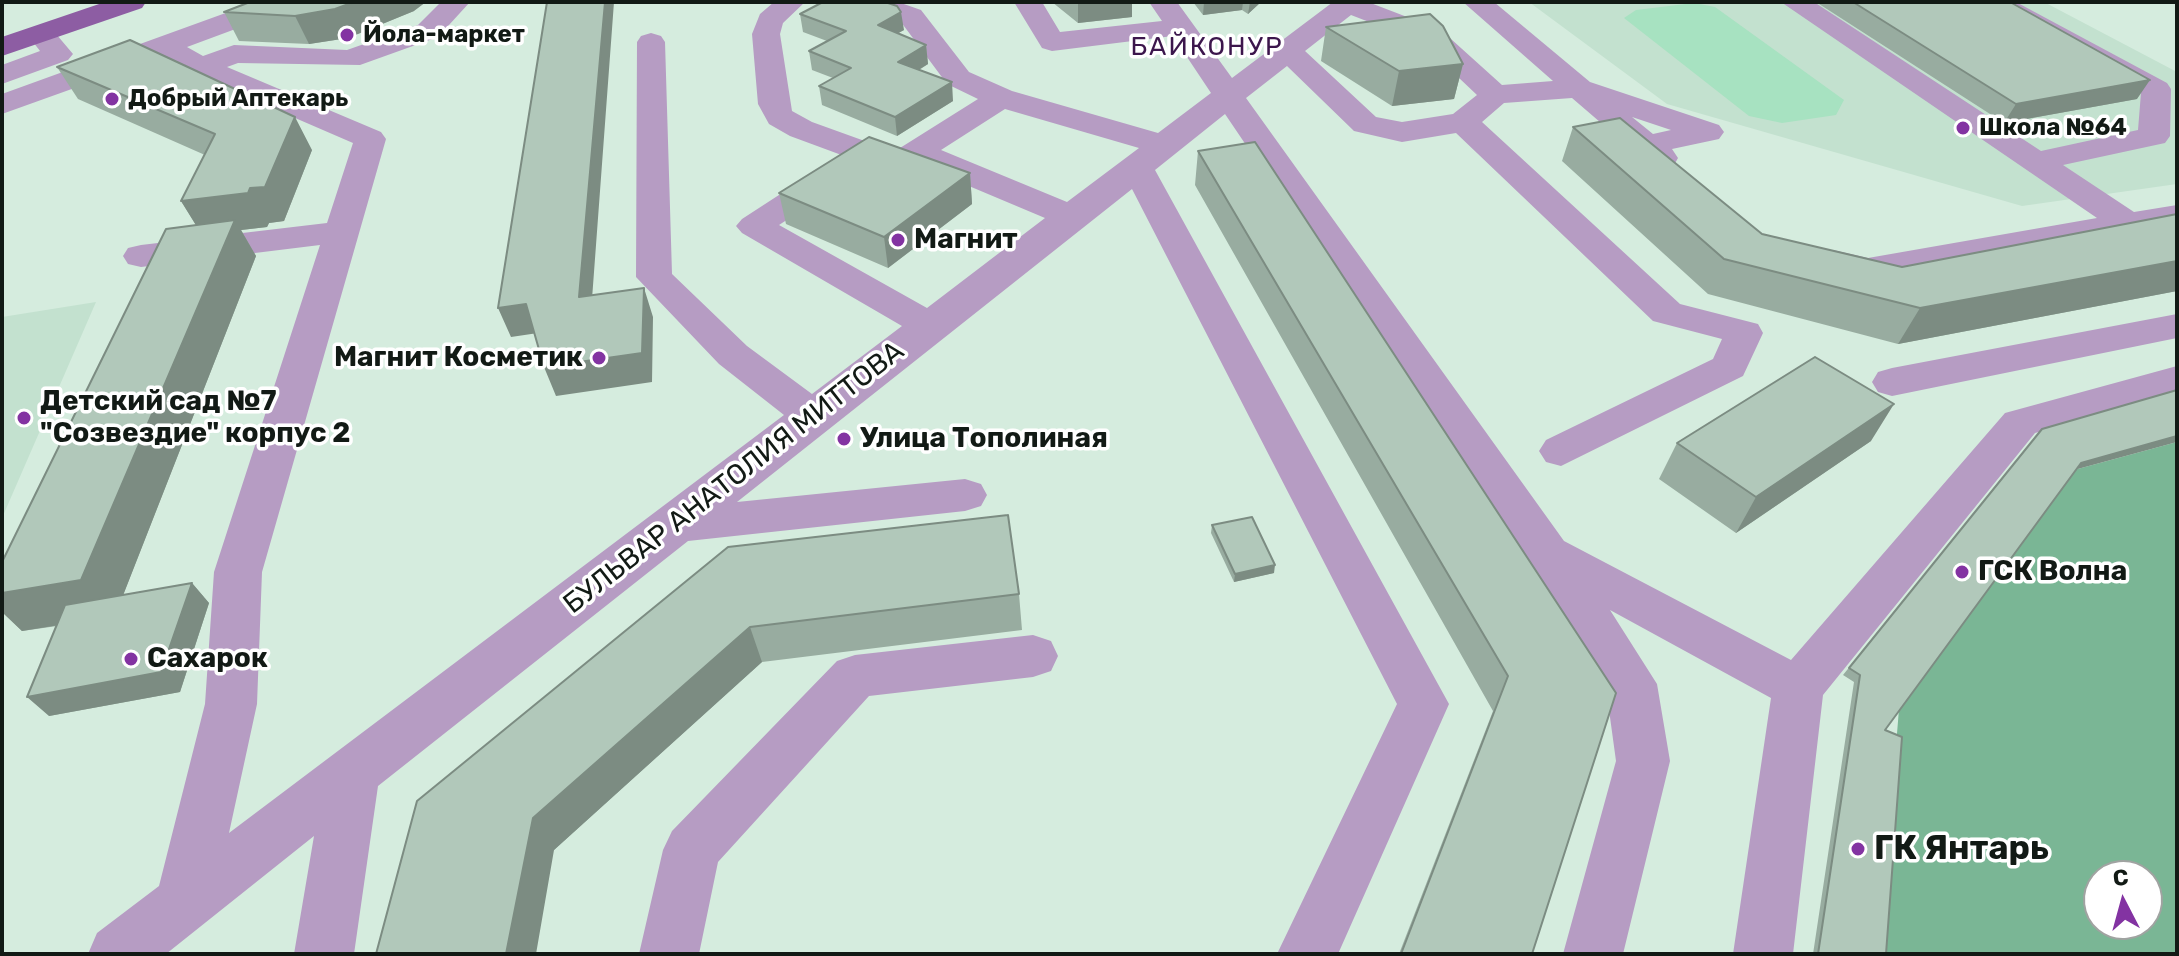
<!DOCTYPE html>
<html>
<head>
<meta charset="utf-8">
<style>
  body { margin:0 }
  #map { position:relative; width:2179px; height:956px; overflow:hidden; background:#d5ecde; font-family:Rubik,sans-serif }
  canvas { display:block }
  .frame { position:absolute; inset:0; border:4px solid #121a15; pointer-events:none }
  .north { position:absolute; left:2083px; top:860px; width:80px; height:80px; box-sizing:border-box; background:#fff; border:2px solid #a0a3a1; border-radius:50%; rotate:354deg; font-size:22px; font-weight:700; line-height:32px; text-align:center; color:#121a15 }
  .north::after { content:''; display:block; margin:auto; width:28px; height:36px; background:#8333a2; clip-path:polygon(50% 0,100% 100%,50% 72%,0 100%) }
</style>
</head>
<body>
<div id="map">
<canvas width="2179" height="956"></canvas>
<div class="frame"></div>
<div class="north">С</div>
</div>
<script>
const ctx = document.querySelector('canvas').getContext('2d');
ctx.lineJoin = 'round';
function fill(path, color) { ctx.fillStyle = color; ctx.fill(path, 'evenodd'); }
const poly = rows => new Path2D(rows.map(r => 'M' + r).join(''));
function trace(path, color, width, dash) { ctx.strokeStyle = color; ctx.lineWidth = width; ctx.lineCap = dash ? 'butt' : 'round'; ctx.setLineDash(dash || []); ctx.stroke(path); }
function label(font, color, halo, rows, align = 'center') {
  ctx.font = font + ' Rubik,sans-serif'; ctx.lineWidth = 7; ctx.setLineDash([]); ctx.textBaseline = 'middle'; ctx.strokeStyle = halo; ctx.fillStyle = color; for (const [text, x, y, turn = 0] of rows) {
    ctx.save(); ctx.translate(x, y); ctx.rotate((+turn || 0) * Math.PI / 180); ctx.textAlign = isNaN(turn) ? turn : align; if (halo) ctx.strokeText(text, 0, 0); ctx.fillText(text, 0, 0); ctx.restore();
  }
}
fill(poly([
  [1529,2,2044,2,2177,72,2177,184,2022,206,1667,104],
  [96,302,2,518,2,317]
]), '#c3e1cf');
fill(poly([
  [1694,3,1715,7,1844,100,1836,115,1782,123,1749,116,1624,18,1636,10]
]), '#a7e2c1');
fill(poly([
  [2177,442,2177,954,1879,954,1899,709,2074,470],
  [2099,876,2147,876,2147,924,2099,924]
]), '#7ab695');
fill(poly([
  [256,2,296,2,292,8,187,47,203,56,234,45,347,50,418,25,441,2,470,2,438,37,360,65,238,63,227,67,381,132,386,139,262,572,257,704,229,833,784,415,719,364,636,277,637,42,641,36,651,33,661,36,665,42,672,274,747,346,812,394,902,326,742,233,736,226,742,219,819,169,831,166,843,169,848,176,843,183,779,225,927,308,1045,218,919,165,906,169,855,160,790,136,769,124,758,104,752,34,760,14,774,2,805,2,783,23,780,34,792,111,812,122,873,144,900,148,978,99,947,84,901,22,862,8,858,2,898,2,921,10,969,72,1012,91,1158,133,1211,93,1173,36,1052,51,1042,48,1014,2,1042,2,1060,32,1162,21,1149,2,1177,2,1232,78,1333,2,1368,2,1441,30,1502,85,1553,81,1463,2,1494,2,1590,82,1719,125,1724,132,1719,139,1672,149,1678,158,1674,165,1662,168,1650,165,1572,98,1504,103,1482,122,1680,304,1758,324,1763,333,1743,376,1561,466,1546,462,1539,451,1546,440,1713,359,1722,339,1653,321,1456,133,1402,142,1354,131,1287,66,1246,98,1564,541,1791,660,2005,413,2177,366,2177,393,2035,433,1823,695,1793,954,1733,954,1771,698,1610,610,1657,684,1670,761,1623,954,1563,954,1616,761,1606,688,1531,566,1225,114,1155,170,1449,704,1338,954,1277,954,1397,704,1132,189,737,502,965,479,981,484,987,495,981,506,965,511,688,541,378,786,354,954,294,954,314,836,166,954,88,954,97,933,159,886,205,704,214,572,320,245,141,267,128,264,123,256,128,248,141,245,327,223,353,143,191,73,161,57,2,114,2,94,256,2],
  [1351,15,1421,42,1477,95,1453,114,1402,122,1376,117,1305,51,1351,15],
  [1005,109,1139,148,1067,202,941,150,1005,109],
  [1632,117,1671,130,1653,134,1632,117],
  [1781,2,1814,2,2041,151,2138,130,2141,93,1985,8,1981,2,2016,2,2167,83,2171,89,2170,136,2165,143,2063,165,2134,212,2177,205,2177,225,1868,280,1820,269,1815,261,1820,253,1833,250,1868,258,2097,218,1781,2],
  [41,25,51,28,73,54,68,60,2,84,2,65,40,51,27,34,31,28,41,25],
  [2177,314,2177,338,1892,396,1878,392,1872,382,1878,372,1892,368,2177,314],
  [1033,635,1051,641,1058,656,1051,671,1033,677,869,696,718,862,699,954,639,954,663,850,672,831,837,661,855,655,1033,635]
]), '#b69cc3');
fill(poly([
  [105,2,146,2,142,8,2,56,2,37,105,2]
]), '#8d5da3');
fill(poly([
  [1052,2,1132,2,1132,17,1078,23],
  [1193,2,1261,2,1248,14,1242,10,1203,15],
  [1816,2,2010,2,2137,99,2004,123],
  [414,11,348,38,309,44,239,41,224,12],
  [800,14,904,30,898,33,926,45,928,64,919,70,953,101,897,136,822,105,819,86,833,78,812,70,809,51,827,41,803,32],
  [1326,27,1463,64,1454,99,1392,106,1321,61],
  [57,67,312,150,284,221,269,223,267,227,241,230,256,256,123,595,192,583,209,603,180,692,49,716,57,626,22,631,2,612,2,593,196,225,181,201,205,155,78,99],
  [1573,127,1762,234,1902,267,2177,214,2177,291,1898,344,1708,294,1562,161],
  [1198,151,1616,693,1532,954,1399,954,1493,711,1195,185],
  [970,173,972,204,888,268,786,224,779,193],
  [2042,429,2075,470,1885,730,1886,954,1813,954,1854,682,1843,675],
  [1871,441,1736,533,1659,479,1677,443],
  [1212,525,1274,573,1234,582,1211,533],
  [728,547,1019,594,1022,630,762,662,554,850,376,954]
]), '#98aca0');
fill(poly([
  [354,2,426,2,414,11,348,38,309,44,295,16],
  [605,2,614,2,590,326,579,297],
  [1078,2,1132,2,1132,17,1078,23],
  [1204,2,1243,2,1242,10,1203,15],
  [1250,2,1261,2,1248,14],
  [901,12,904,30,880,43,878,25],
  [926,45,928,64,900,81,898,62],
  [1463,64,1454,99,1392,106,1399,71],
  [2150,80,2137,99,2004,123,2016,104],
  [952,82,953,101,897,136,895,117],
  [295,117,312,150,284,221,269,223,267,227,241,230,256,256,115,616,22,631,2,612,2,593,202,235,181,201],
  [970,173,972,204,888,268,884,237],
  [2177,261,2177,291,1898,344,1920,308],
  [644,288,653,317,652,382,556,396,544,367],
  [526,304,538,333,511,337,498,308],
  [1894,404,1871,441,1736,533,1756,497],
  [2177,436,2177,442,2074,470,2081,463],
  [1275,565,1274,573,1234,582,1235,574],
  [192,583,209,603,180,692,49,716,27,697],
  [750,627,762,662,554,850,536,954,506,954,533,818]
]), '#7c8c82');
const building = poly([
  [250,2,354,2,335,9,295,16,224,12,250,2],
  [547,2,605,2,579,297,644,288,642,353,544,367,526,304,498,308,547,2],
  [823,2,885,2,897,6,901,12,878,25,926,45,898,62,952,82,895,117,819,86,851,68,809,51,846,31,800,14,823,2],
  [1853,2,2010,2,2150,80,2016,104,1853,2],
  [1430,14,1443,26,1463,64,1399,71,1326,27,1430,14],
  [130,40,295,117,265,187,250,188,248,193,181,201,215,134,57,67,130,40],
  [1620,118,1762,234,1902,267,2177,214,2177,261,1920,308,1724,259,1573,127,1620,118],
  [869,137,970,173,884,237,779,193,869,137],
  [1255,142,1616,693,1532,954,1401,954,1508,676,1198,151,1255,142],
  [235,220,81,580,2,593,2,562,166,229,235,220],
  [1815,357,1894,404,1756,497,1677,443,1815,357],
  [2177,390,2177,436,2081,463,1885,730,1902,737,1886,954,1818,954,1860,675,1849,668,2042,429,2177,390],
  [1008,515,1019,594,750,627,533,818,506,954,376,954,417,801,728,547,1008,515],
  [1252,517,1275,565,1235,574,1212,525,1252,517],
  [192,583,161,672,27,697,65,605,192,583]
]);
fill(building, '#b1c8ba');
trace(building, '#7c8c82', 2);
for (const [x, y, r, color] of [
  [347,35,8,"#8333a2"],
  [112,99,8,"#8333a2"],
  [1963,128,8,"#8333a2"],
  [898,240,8,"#8333a2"],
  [599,358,8,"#8333a2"],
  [24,418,8,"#8333a2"],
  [844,439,8,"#8333a2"],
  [1962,572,8,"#8333a2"],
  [131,659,8,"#8333a2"],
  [1858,849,8,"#8333a2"]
]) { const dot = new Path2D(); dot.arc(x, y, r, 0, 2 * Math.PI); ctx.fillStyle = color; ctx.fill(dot); trace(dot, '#fff', 3); }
label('bold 24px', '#121a15', '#fff', [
  ["Йола-маркет",363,35],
  ["Добрый Аптекарь",128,99],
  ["Школа №64",1979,128]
], 'left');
ctx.letterSpacing = '2px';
label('26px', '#3c164c', '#fff', [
  ["БАЙКОНУР",1207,47]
]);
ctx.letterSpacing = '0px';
label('bold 28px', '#121a15', '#fff', [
  ["Магнит",914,240],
  ["Магнит Косметик",583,358,"right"],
  ["Детский сад №7",40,402],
  ["\"Созвездие\" корпус 2",40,434],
  ["Улица Тополиная",860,439],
  ["ГСК Волна",1978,572],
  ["Сахарок",147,659]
], 'left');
label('28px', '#121a15', '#fff', [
  ["БУЛЬВАР АНАТОЛИЯ МИТТОВА",734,478,-38]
]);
label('bold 34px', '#121a15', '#fff', [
  ["ГК Янтарь",1874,849]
], 'left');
</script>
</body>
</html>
